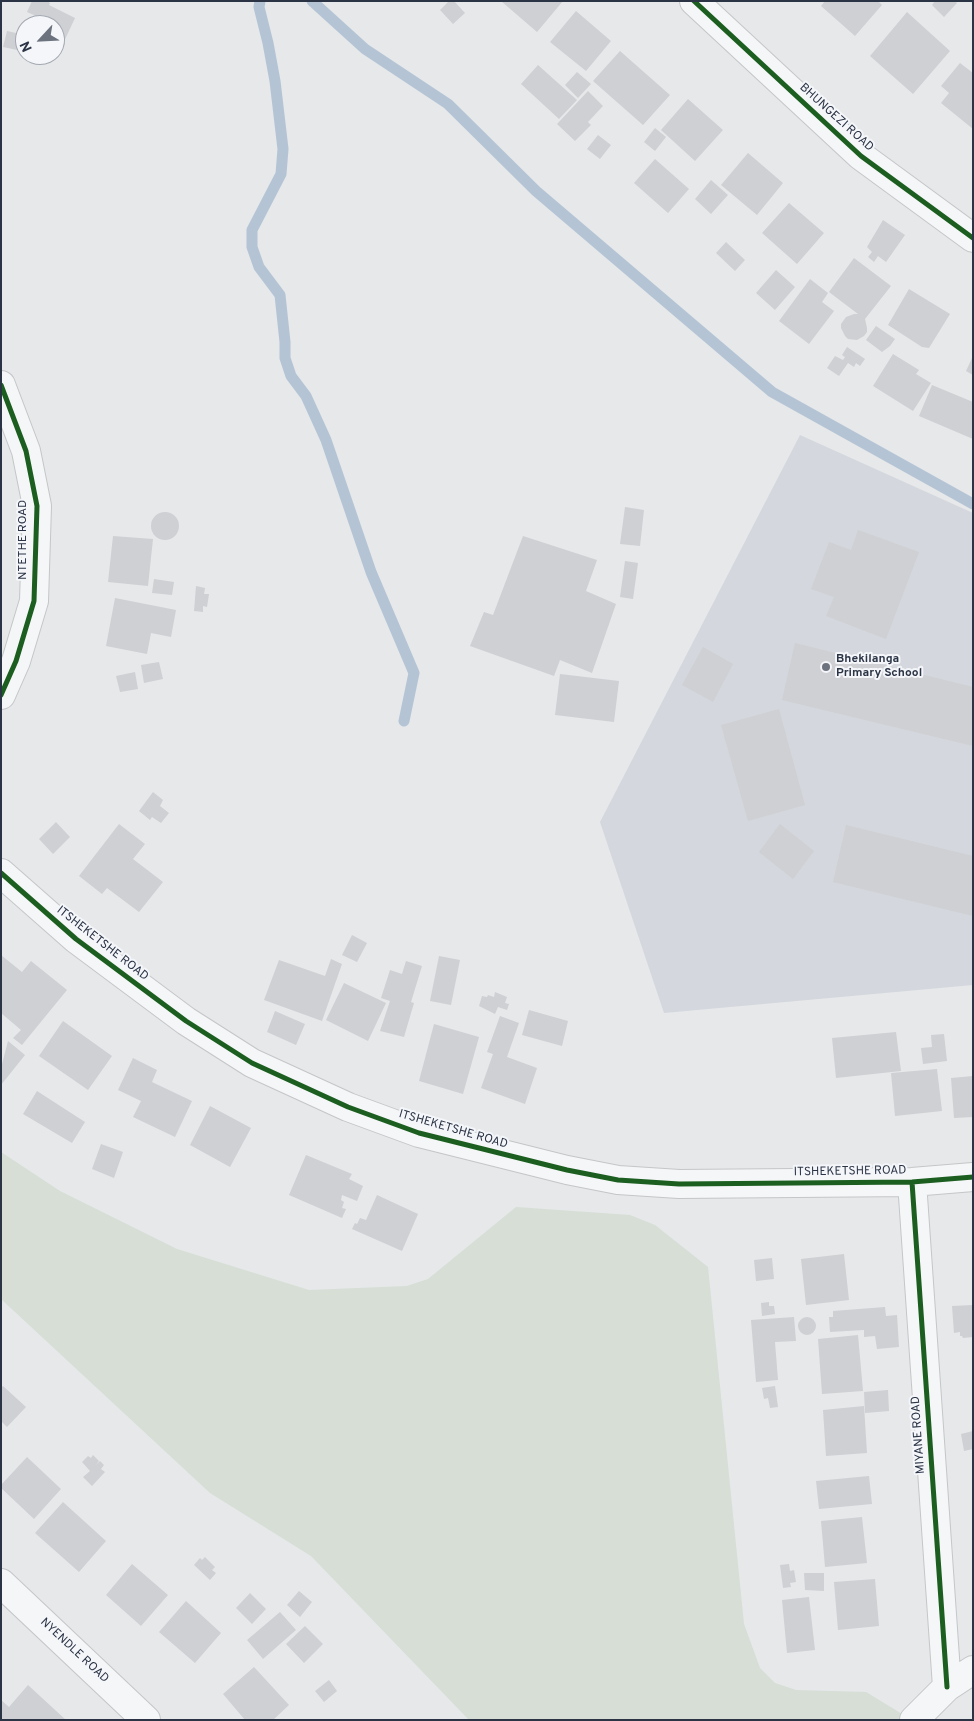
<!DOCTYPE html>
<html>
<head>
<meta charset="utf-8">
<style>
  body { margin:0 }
  #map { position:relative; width:974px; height:1721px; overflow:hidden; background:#e6e8ea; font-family:Overpass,sans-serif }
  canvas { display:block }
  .frame { position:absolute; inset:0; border:2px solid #2b3445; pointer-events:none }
  .north { position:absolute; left:15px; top:15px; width:50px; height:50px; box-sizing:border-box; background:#f4f6f9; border:1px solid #a4a8b1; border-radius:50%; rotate:245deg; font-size:14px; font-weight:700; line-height:20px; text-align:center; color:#2b3445 }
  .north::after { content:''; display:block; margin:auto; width:18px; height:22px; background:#6c737f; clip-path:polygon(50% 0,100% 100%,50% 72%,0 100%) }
</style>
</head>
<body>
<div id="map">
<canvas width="974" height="1721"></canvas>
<div class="frame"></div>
<div class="north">N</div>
</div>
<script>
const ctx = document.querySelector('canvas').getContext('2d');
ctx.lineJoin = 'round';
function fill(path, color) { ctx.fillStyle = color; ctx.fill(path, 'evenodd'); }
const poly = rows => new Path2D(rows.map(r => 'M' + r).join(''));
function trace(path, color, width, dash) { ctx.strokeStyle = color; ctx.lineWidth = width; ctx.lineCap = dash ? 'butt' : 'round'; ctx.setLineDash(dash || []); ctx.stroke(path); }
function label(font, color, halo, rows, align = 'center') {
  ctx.font = font + ' Overpass,sans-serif'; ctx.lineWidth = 4; ctx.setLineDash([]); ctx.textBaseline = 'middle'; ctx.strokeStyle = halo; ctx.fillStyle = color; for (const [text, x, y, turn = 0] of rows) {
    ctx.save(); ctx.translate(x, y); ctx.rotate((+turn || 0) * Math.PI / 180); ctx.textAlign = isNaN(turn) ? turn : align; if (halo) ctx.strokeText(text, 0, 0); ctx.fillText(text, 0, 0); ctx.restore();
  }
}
fill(poly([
  [800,435,973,513,973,985,664,1013,600,822]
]), '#d4d7dd');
fill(poly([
  [1,1152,60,1191,177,1249,309,1290,407,1286,428,1279,516,1207,630,1215,655,1225,708,1267,744,1624,760,1668,775,1683,796,1690,866,1692,912,1720,469,1720,311,1556,210,1493,1,1299]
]), '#d6ded6');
trace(poly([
  [260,1,259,7,268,43,275,81,283,149,281,174,252,230,252,247,259,267,280,295,285,342,285,358,291,376,306,396,326,440,371,572,414,673,404,721],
  [312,1,365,49,448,104,536,191,772,392,973,504]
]), '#b4c4d5', 11);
fill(poly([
  [32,1,47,1,50,3,49,5,75,18,61,48,55,45,55,25,41,24,43,19,27,12],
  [449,1,454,1,465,13,453,24,440,10],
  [501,1,563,1,537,32],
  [825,1,878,1,882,5,855,36,821,6],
  [935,1,955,1,957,3,944,17,932,5],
  [576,11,611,41,586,71,550,42],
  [907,12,950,51,913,94,870,56],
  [7,31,25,35,22,51,3,47],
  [620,51,670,95,643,125,593,81],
  [960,63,973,73,973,129,941,103,949,93,941,86],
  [538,65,577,100,559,119,521,84],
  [577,72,591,84,578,98,565,85],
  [588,91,603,106,588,122,591,125,575,141,557,124],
  [688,99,723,130,695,161,661,130],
  [655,128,666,137,655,151,644,142],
  [598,135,611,145,600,159,587,149],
  [748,153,783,183,757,215,721,185],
  [655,159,689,189,668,213,634,183],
  [711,180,728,195,711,214,695,199],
  [789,203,824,233,797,264,762,233],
  [883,220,905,235,886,262,878,256,874,262,868,257,872,252,867,247],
  [726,242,745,260,735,271,716,253],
  [854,258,891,286,865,319,867,328,867,332,864,336,857,340,848,339,845,336,841,328,841,324,846,317,854,314,858,314,829,292],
  [776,270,795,287,775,310,756,293],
  [810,279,828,293,822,302,834,311,809,344,779,321],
  [909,289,950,314,929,348,922,347,888,325],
  [876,326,895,339,890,346,882,352,866,340],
  [847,347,865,359,860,366,856,363,854,367,848,363,839,376,827,368,835,356,843,360,845,357,842,355],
  [893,354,919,370,916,374,931,383,913,411,873,386],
  [973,356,973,375,966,371],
  [932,385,973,402,973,439,919,416],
  [625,507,644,510,640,546,620,544],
  '151 526a14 14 0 1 1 28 0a14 14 0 1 1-28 0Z',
  [858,530,919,552,886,639,826,616,834,597,811,589,829,542,851,550],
  [113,536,153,539,148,586,108,582],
  [523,536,597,560,586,591,616,604,592,673,560,660,554,676,470,646,484,612,493,615],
  [625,561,638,563,633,599,620,597],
  [154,579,174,582,172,595,152,593],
  [196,586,205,588,204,594,209,594,207,607,203,606,203,612,194,611],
  [115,598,176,610,171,637,151,633,147,654,106,646],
  [795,643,973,687,973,746,782,700],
  [703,647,733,664,713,702,682,685],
  [159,662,163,679,144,683,141,665],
  [135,672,138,689,120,692,116,676],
  [560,674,619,681,614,722,555,715],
  [779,709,805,805,748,821,721,725],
  [153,792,163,800,160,806,169,813,161,823,152,817,150,820,139,811],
  [56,822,70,837,53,854,39,839],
  [119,824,145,844,133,859,163,882,139,912,107,888,102,894,79,876],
  [780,824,814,851,793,879,759,852],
  [846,825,973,856,973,916,833,882],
  [352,935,367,943,357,962,342,955],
  [1,955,22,972,31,961,67,990,22,1045,13,1038,21,1030,1,1013],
  [439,956,460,960,451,1005,430,1001],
  [331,959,342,964,322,1021,264,1000,279,960,325,976],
  [406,961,422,966,411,1002,414,1003,404,1037,380,1031,390,1001,381,998,390,970,402,974],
  [344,983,386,1003,368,1041,326,1020],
  [495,992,507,997,505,1003,509,1004,507,1010,498,1007,495,1014,479,1006,482,996,487,997,488,995,494,997],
  [529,1010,568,1021,562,1046,522,1035],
  [275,1011,305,1024,296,1045,267,1032],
  [500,1016,519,1023,507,1057,537,1068,525,1104,481,1088,493,1054,487,1052],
  [63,1021,112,1056,88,1090,39,1056],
  [434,1024,479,1037,463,1094,419,1081],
  [896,1032,901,1071,836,1078,832,1038],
  [944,1034,947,1061,923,1064,921,1048,932,1047,931,1035],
  [8,1041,25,1055,1,1085,1,1068],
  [133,1058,157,1070,152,1082,192,1101,175,1137,133,1117,141,1101,118,1090],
  [937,1069,942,1111,895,1116,891,1073],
  [973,1076,973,1117,954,1118,951,1078],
  [37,1091,85,1122,72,1143,23,1114],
  [210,1106,251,1128,230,1167,190,1145],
  [101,1144,123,1152,114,1178,92,1169],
  [306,1155,352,1174,349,1179,363,1186,357,1201,342,1195,341,1200,344,1202,342,1208,346,1209,342,1218,289,1195],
  [377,1195,418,1214,402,1251,352,1229,355,1223,357,1224,360,1218,366,1220],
  [844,1254,849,1300,806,1305,801,1259],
  [772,1258,774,1279,756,1281,754,1260],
  [769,1302,769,1306,774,1306,775,1314,762,1316,761,1303],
  [973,1305,973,1337,963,1338,962,1336,960,1336,960,1332,954,1333,952,1306],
  [885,1307,886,1316,897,1315,899,1347,877,1349,875,1336,864,1337,864,1330,830,1332,829,1317,833,1317,833,1311],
  '798 1326a9 9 0 1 1 18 0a9 9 0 1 1-18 0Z',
  [794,1317,796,1341,775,1342,778,1380,756,1382,751,1320],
  [858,1335,863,1391,822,1394,818,1339],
  [3,1386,26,1407,7,1427,1,1421,1,1388],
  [775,1386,778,1407,770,1408,768,1398,764,1399,762,1388],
  [888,1390,889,1411,865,1413,864,1392],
  [864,1406,867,1453,826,1456,823,1410],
  [973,1431,973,1449,964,1451,961,1434],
  [93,1455,99,1461,96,1465,100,1461,104,1465,101,1469,105,1472,92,1486,83,1477,90,1471,82,1462,88,1456,91,1458],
  [27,1457,61,1489,34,1519,1,1488,1,1485],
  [869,1476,872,1504,819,1509,816,1481],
  [63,1502,106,1541,79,1572,35,1533],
  [862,1517,867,1563,825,1567,821,1521],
  [205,1557,215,1567,212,1570,216,1573,210,1580,194,1565,200,1558,202,1560],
  [132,1564,168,1595,141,1626,106,1595],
  [789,1564,790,1571,794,1570,796,1582,790,1583,791,1587,783,1588,780,1565],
  [804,1573,824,1573,824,1591,805,1590],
  [875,1579,879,1626,838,1630,834,1582],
  [299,1591,312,1602,300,1617,287,1605],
  [250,1593,266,1609,252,1624,236,1608],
  [809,1597,815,1650,787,1653,782,1600],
  [186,1601,221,1633,195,1663,159,1632],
  [280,1612,296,1630,263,1659,247,1640],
  [305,1626,323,1644,304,1663,286,1644],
  [254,1667,289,1705,273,1720,245,1720,223,1694],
  [329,1680,337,1691,324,1702,315,1691],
  [28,1685,66,1720,1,1720,1,1700,9,1707]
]), '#ced0d3');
const street = poly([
  [694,1,861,156,973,238],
  [1,385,26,451,37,506,34,601,16,661,1,695],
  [1,873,76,939,186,1021,252,1063,348,1107,419,1133,567,1170,618,1180,679,1184,912,1182,973,1177],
  [912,1182,947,1687],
  [1,1583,146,1720],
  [914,1720,947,1687,973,1670]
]);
trace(street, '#c4c6c8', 30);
trace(street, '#f5f6f7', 28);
trace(poly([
  [694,1,861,156,973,238],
  [1,385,26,451,37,506,34,601,16,661,1,695],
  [1,873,76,939,186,1021,252,1063,348,1107,419,1133,567,1170,618,1180,679,1184,912,1182,973,1177],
  [912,1182,947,1687]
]), '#1b5e20', 5);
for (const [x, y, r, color] of [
  [826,667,5,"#6c737f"]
]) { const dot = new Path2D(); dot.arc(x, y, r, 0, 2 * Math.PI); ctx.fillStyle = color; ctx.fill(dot); trace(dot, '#f4f6f9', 2); }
label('12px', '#2b3445', '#f4f6f9', [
  ["BHUNGEZI ROAD",836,118,42],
  ["NTETHE ROAD",24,540,-90],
  ["ITSHEKETSHE ROAD",102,944,38],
  ["ITSHEKETSHE ROAD",453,1130,16],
  ["ITSHEKETSHE ROAD",850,1172,-1],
  ["MIYANE ROAD",919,1435,-94],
  ["NYENDLE ROAD",74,1651,43]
]);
label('bold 12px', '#2b3445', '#f4f6f9', [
  ["Bhekilanga",836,660],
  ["Primary School",836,674]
], 'left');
</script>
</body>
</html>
